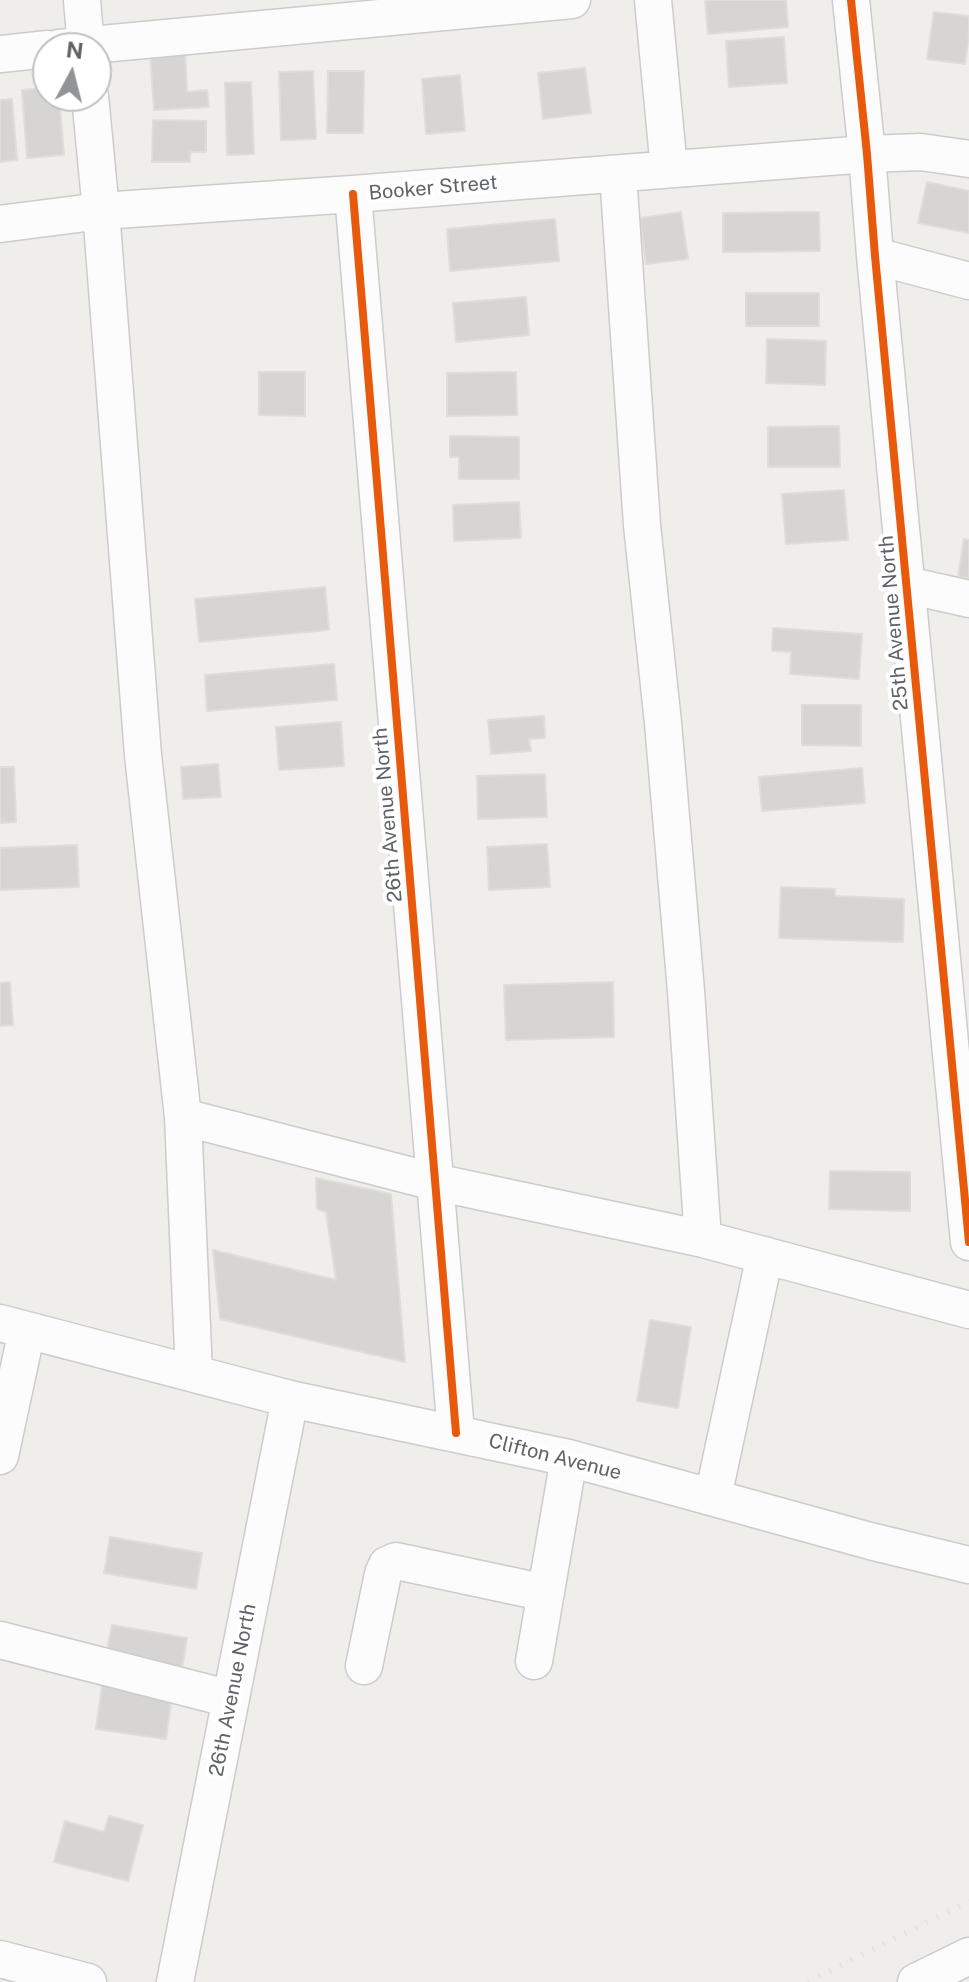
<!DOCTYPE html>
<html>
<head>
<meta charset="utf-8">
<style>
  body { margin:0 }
  #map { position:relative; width:969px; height:1982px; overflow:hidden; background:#efeeea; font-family:"Public Sans",sans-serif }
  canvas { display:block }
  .north { position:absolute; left:32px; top:32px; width:80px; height:80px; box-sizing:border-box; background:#fff; border:2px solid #bfc1c3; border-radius:50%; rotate:7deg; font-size:22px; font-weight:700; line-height:32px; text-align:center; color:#5f6368 }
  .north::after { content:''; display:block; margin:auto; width:28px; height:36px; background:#919496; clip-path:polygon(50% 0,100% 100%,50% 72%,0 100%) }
</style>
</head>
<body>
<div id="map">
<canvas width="969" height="1982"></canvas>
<div class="north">N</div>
</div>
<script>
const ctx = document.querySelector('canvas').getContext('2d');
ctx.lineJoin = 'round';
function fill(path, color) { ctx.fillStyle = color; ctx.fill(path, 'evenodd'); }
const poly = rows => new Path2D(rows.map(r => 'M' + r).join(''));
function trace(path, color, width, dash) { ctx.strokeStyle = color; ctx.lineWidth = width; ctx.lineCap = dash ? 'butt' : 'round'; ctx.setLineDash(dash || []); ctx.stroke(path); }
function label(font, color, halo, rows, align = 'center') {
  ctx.font = font + ' "Public Sans",sans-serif'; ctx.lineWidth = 8; ctx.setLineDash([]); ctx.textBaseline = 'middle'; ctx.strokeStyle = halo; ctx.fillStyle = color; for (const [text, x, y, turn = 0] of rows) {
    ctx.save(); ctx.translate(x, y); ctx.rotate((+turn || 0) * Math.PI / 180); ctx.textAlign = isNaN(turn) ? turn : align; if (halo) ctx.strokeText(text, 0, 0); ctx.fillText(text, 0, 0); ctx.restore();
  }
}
const building = poly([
  [705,0,786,0,788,27,708,34,705,0],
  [934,12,969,16,969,34,965,64,927,59,934,12],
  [784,37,787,83,729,87,726,41,784,37],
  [185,49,187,92,207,90,209,107,154,110,150,52,185,49],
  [585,68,591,113,543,119,538,73,585,68],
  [313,71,316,139,281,140,279,72,313,71],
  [328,71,364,71,363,133,327,133,328,71],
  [460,75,465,131,426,134,422,79,460,75],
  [251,82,254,154,227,155,225,83,251,82],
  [48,88,48,96,59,96,64,155,27,158,22,90,48,88],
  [12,99,17,160,0,162,0,100,12,99],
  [153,120,206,121,206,152,190,152,190,162,152,162,153,120],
  [927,182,969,191,969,233,918,223,927,182],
  [681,212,688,259,646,264,640,218,681,212],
  [819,212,820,251,723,252,723,213,819,212],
  [555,219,559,261,450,271,447,229,555,219],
  [746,293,819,293,819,326,746,326,746,293],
  [526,297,529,335,456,342,453,303,526,297],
  [767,339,826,341,825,385,766,383,767,339],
  [259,372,305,372,305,416,259,415,259,372],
  [516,372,517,415,447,416,447,373,516,372],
  [839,426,840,467,768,467,768,427,839,426],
  [450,436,519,437,519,479,459,479,459,457,450,457,450,436],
  [844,490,848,540,786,544,782,494,844,490],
  [519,502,521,538,454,541,453,505,519,502],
  [964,539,969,540,969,578,958,576,964,539],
  [325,587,329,630,199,642,195,599,325,587],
  [773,628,862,634,859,679,790,674,791,652,772,651,773,628],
  [334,664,337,700,207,711,205,675,334,664],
  [802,705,861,705,861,746,802,745,802,705],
  [544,716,545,738,529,739,531,751,491,754,488,720,544,716],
  [341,722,344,766,279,770,276,727,341,722],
  [218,764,221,797,183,799,181,767,218,764],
  [0,767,14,767,16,822,0,823,0,767],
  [862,768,865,803,762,811,759,777,862,768],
  [545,774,547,817,478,819,477,776,545,774],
  [547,844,550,887,489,890,487,847,547,844],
  [77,845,79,887,0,890,0,848,77,845],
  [781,887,835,889,835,896,904,899,903,942,779,938,781,887],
  [10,982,13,1025,0,1026,0,983,10,982],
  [613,982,614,1037,506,1040,504,985,613,982],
  [830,1171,910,1172,910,1211,829,1209,830,1171],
  [316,1178,391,1194,405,1362,220,1319,213,1250,336,1280,326,1212,317,1209,316,1178],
  [650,1320,691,1327,678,1408,637,1401,650,1320],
  [110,1537,202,1553,196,1589,104,1573,110,1537],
  [112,1625,187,1638,181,1674,105,1660,112,1625],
  [102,1685,172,1695,166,1739,96,1729,102,1685],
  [109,1816,143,1825,128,1881,54,1862,65,1821,104,1832,109,1816]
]);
fill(building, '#d6d5d3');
trace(building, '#deddd9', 2);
const minor = poly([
  [82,0,86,48],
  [653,0,669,169],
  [851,0,867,154,875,256,969,1242],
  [59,48,572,0],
  [0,54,48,49],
  [90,96,101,211,143,755,183,1117,194,1374],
  [618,174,642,525,663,723,686,991,703,1239],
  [353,194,456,1433],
  [0,224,101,211,353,194,867,154,921,152,969,159],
  [875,256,969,281],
  [907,585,969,599],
  [183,1117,435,1182,703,1239,969,1310],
  [0,1323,290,1399,569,1458,870,1541,969,1565],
  [0,1456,27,1330],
  [713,1497,765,1255],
  [0,1640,231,1699],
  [534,1661,569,1458],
  [364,1666,383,1574,387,1565,396,1561,546,1593],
  [0,1959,88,1982],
  [175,1982,290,1399],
  [916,1982,969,1956]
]);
trace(minor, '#cbcccc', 39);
trace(minor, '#fdfcfc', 36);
trace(poly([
  [808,1982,969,1901]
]), '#e4e4e4', 6, [2, 10]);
trace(poly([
  [851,0,867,154,875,256,969,1242],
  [353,194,456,1433]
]), '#e8590c', 8);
label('20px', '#5f6368', '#fff', [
  ["Booker Street",433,188,-5],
  ["25th Avenue North",894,623,-95],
  ["26th Avenue North",388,815,-95],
  ["Clifton Avenue",555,1457,14],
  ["26th Avenue North",233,1690,-79]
]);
</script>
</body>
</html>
